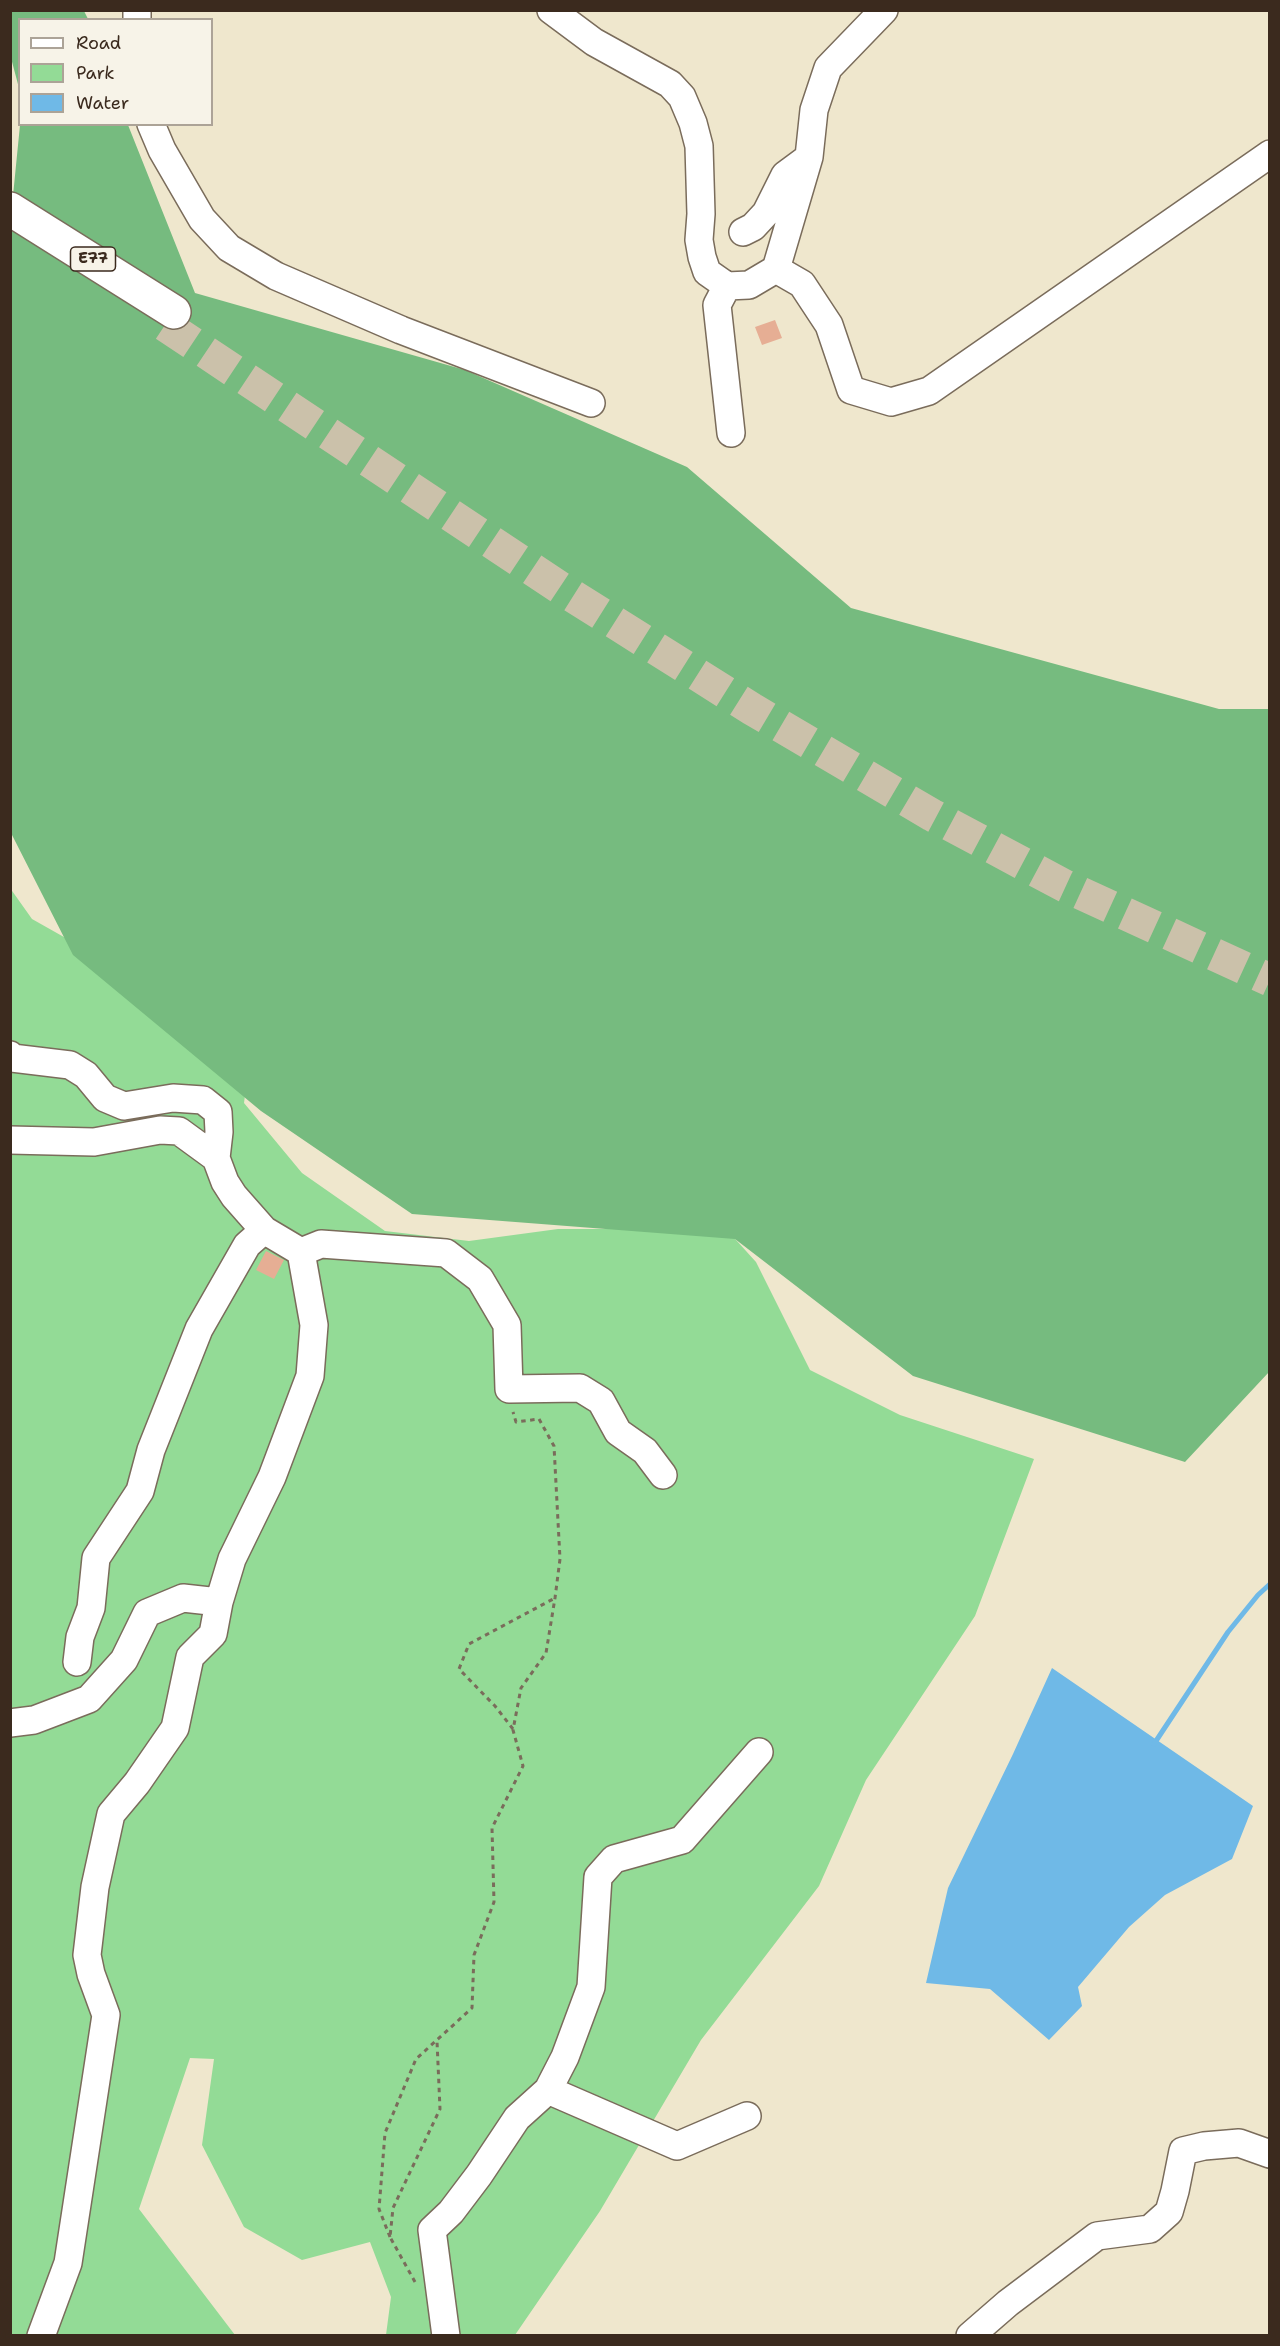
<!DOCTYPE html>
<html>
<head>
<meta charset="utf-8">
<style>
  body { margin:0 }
  #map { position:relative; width:1280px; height:2346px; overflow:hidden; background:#efe7cd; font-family:"Shantell Sans",sans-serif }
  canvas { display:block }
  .frame { position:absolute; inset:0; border:12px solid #3b2a1e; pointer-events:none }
  .legend { position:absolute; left:18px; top:18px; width:195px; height:108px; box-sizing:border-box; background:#f7f3e8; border:2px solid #aca397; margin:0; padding:8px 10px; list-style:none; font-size:18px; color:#3b2a1e }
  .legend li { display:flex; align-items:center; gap:12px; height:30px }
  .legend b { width:30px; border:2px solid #aca397 }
</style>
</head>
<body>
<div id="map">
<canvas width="1280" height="2346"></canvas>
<div class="frame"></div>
<ul class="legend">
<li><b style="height:8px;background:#fff"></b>Road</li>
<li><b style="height:16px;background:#93db96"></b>Park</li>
<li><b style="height:16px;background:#6fb9e7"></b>Water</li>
</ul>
</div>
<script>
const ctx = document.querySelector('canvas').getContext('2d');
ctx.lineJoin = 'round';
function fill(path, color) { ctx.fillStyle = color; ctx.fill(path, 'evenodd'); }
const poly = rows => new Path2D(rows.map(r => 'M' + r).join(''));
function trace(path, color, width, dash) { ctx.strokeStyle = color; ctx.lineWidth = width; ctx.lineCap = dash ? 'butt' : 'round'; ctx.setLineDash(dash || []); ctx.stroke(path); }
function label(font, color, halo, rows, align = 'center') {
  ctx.font = font + ' "Shantell Sans",sans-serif'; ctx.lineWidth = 4.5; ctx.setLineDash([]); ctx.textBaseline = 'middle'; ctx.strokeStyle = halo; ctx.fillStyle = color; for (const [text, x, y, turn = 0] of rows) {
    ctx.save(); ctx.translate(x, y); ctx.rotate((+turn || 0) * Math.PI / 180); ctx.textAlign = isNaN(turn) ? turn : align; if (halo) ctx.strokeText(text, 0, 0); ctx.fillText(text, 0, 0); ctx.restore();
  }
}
fill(poly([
  [10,888,32,919,133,976,253,1033,244,1103,302,1173,385,1231,469,1241,558,1229,604,1229,707,1208,756,1262,810,1370,900,1415,1034,1459,975,1616,866,1780,819,1886,701,2040,600,2211,515,2335,386,2335,391,2297,370,2242,302,2260,244,2227,202,2145,214,2059,190,2058,139,2209,235,2335,11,2335]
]), '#93db96');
fill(poly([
  [10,11,84,11,88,19,20,20,19,88,11,58],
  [20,125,128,125,195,293,465,370,687,467,851,608,1219,709,1269,709,1269,1372,1185,1462,913,1376,735,1239,412,1214,261,1111,73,955,11,833,10,226]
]), '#76bb7f');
fill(poly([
  [1052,1668,1253,1806,1232,1859,1165,1895,1129,1927,1078,1987,1082,2006,1049,2040,990,1989,926,1983,948,1888,1013,1754]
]), '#6fb9e7');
trace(poly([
  [1154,1744,1228,1632,1258,1595,1270,1584]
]), '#6fb9e7', 5);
fill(poly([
  [775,320,782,338,762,345,755,327],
  [266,1251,284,1260,274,1279,256,1270]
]), '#e6ae94');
trace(poly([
  [165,325,568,593,752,709,932,815,1065,886,1270,980]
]), '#cbc1aa', 33, [33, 16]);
const minor = poly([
  [137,10,137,20],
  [551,10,594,42,670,84,682,97,693,123,699,146,701,214,699,240,702,257,707,272,727,286,749,285,776,269],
  [884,10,828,68,814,110,809,157,776,269,802,284,829,325,851,390,891,402,929,391,1270,154],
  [151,124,162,150,202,219,229,248,276,276,401,330,591,403],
  [743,232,753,227,766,213,785,175,808,158],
  [727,286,717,305,731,433],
  [10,1055,12,1058,70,1065,86,1075,105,1098,124,1106,173,1098,203,1100,218,1112,219,1132,216,1158],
  [10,1140,94,1142,160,1130,179,1131,216,1158,225,1182,234,1196,264,1230],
  [301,1252,321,1244,446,1253,480,1279,507,1325,509,1389,580,1388,601,1401,618,1432,645,1451,663,1475],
  [77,1662,80,1637,91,1608,96,1558,140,1491,151,1450,199,1329,247,1245,264,1230,301,1252,314,1325,310,1376,272,1477,232,1559,219,1602],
  [10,1723,34,1720,89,1699,124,1660,147,1613,183,1598,219,1602,213,1634,190,1657,175,1728,137,1783,111,1814,95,1887,87,1955,91,1974,106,2015,68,2263,41,2336],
  [548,2090,677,2146,747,2116],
  [446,2336,432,2230,451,2212,479,2175,517,2118,548,2090,565,2057,591,1987,598,1877,614,1859,682,1840,759,1752],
  [970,2336,1008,2303,1097,2236,1150,2229,1169,2212,1175,2191,1183,2151,1204,2146,1239,2143,1270,2154]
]);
const highway = poly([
  [10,209,174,312]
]);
trace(minor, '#7a6c5b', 30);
trace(highway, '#7a6c5b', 36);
trace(poly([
  [513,1729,495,1706,459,1669,469,1644,555,1598],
  [390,2237,379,2209,385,2133,416,2059,472,2008,474,1955,494,1902,492,1828,523,1766,513,1730,521,1688,546,1653,555,1598,560,1559,554,1446,539,1419,516,1422,513,1412],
  [415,2282,390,2237,393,2208,440,2109,437,2041]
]), '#7a6c5b', 3, [4.5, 4.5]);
trace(minor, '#fff', 27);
trace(highway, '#fff', 33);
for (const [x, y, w] of [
  [93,259,45]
]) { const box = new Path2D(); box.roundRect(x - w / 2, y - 12, w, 24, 4.5); ctx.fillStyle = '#f7f3e8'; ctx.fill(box); trace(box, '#3b2a1e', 1.5); }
label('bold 15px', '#3b2a1e', null, [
  ["E77",93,259]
]);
</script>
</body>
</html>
